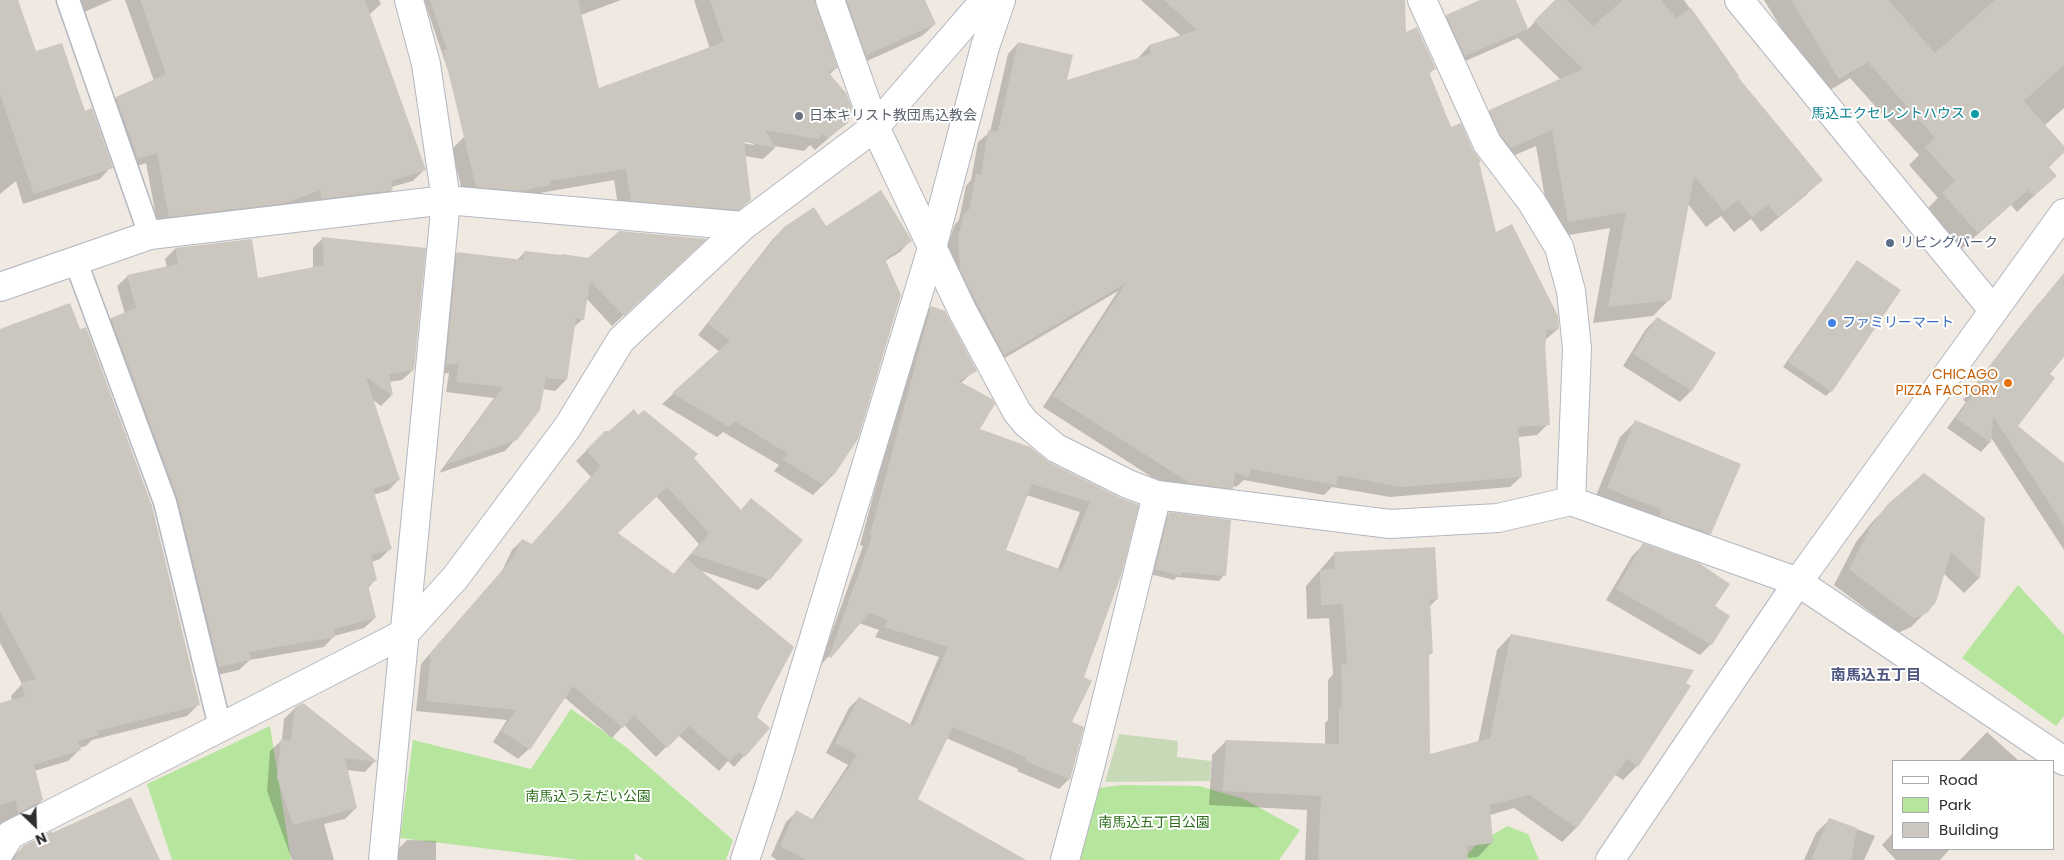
<!DOCTYPE html>
<html>
<head>
<meta charset="utf-8">
<style>
  body { margin:0 }
  #map { position:relative; width:2064px; height:860px; overflow:hidden; background:#efe9e1; font-family:Poppins,sans-serif }
  canvas { display:block }
  .legend { position:absolute; left:1892px; top:760px; width:162px; height:90px; box-sizing:border-box; background:#fff; border:1px solid #ababab; margin:0; padding:6px 9px; list-style:none; font-size:15px; color:#2e2e2e }
  .legend li { display:flex; align-items:center; gap:10px; height:25px }
  .legend b { width:25px; border:1px solid #ababab }
  .north { position:absolute; left:10px; top:800px; width:50px; height:50px; -webkit-text-stroke:4px #fff; paint-order:stroke; rotate:156deg; font-size:14px; font-weight:700; line-height:20px; text-align:center; color:#2e2e2e }
  .north::after { content:''; display:block; margin:auto; width:18px; height:22px; background:#2e2e2e; clip-path:polygon(50% 0,100% 100%,50% 72%,0 100%) }
</style>
</head>
<body>
<div id="map">
<canvas width="2064" height="860"></canvas>
<ul class="legend">
<li><b style="height:6px;background:#fff"></b>Road</li>
<li><b style="height:14px;background:#b6e59e"></b>Park</li>
<li><b style="height:14px;background:#cbc7bf"></b>Building</li>
</ul>
<div class="north">N</div>
</div>
<script>
const ctx = document.querySelector('canvas').getContext('2d');
ctx.lineJoin = 'round';
function fill(path, color) { ctx.fillStyle = color; ctx.fill(path, 'evenodd'); }
const poly = rows => new Path2D(rows.map(r => 'M' + r).join(''));
function trace(path, color, width, dash) { ctx.strokeStyle = color; ctx.lineWidth = width; ctx.lineCap = dash ? 'butt' : 'round'; ctx.setLineDash(dash || []); ctx.stroke(path); }
function label(font, color, halo, rows, align = 'center') {
  ctx.font = font + ' Poppins,"Noto Sans JP",sans-serif'; ctx.lineWidth = 4; ctx.setLineDash([]); ctx.textBaseline = 'middle'; ctx.strokeStyle = halo; ctx.fillStyle = color; for (const [text, x, y, turn = 0] of rows) {
    ctx.save(); ctx.translate(x, y); ctx.rotate((+turn || 0) * Math.PI / 180); ctx.textAlign = isNaN(turn) ? turn : align; if (halo) ctx.strokeText(text, 0, 0); ctx.fillText(text, 0, 0); ctx.restore();
  }
}
fill(poly([
  [2018,585,2064,635,2064,716,2056,726,1962,658],
  [571,709,626,747,733,840,726,860,644,860,635,853,635,860,580,860,400,838,413,740,531,769],
  [270,726,291,860,172,860,147,784],
  [1121,785,1199,786,1244,799,1300,830,1279,860,1076,860,1100,788],
  [1507,826,1528,834,1539,860,1462,860,1475,846]
]), '#b6e59e');
fill(poly([
  [1119,734,1178,741,1177,757,1211,761,1210,781,1105,782]
]), '#c8d9b8');
fill(poly([
  [0,0,19,0,17,1,36,53,84,112,111,167,100,179,23,204,16,181,0,194],
  [68,0,112,0,75,16],
  [125,0,379,0,381,4,369,15,424,170,413,181,391,187,392,190,381,201,310,209,310,201,273,214,158,227,146,163,126,170,105,109,116,98,154,81],
  [424,0,621,0,581,15,598,89,710,49,694,0,814,0,836,68,829,75,847,122,815,150,810,145,804,151,774,146,775,148,763,159,744,156,750,200,737,212,619,212,614,180,540,193,536,197,464,199,452,149,464,137,470,135],
  [738,140,754,143,754,145,737,142],
  [827,0,924,0,935,24,922,36,854,67],
  [1141,0,1391,0,1405,34,1435,68,1429,74,1450,129,1478,163,1495,234,1558,329,1545,340,1543,344,1548,424,1537,435,1518,437,1521,477,1510,487,1390,497,1332,487,1324,495,1244,480,1236,487,1232,486,1221,499,1178,494,1043,407,1118,291,993,365,947,247,955,224,959,220,966,186,971,180,978,142,990,132,1008,54,1018,43,1066,82,1139,59,1139,57,1149,46,1181,36],
  [1483,0,1514,0,1527,30,1556,0,1684,0,1738,76,1737,77,1821,180,1805,196,1761,232,1751,219,1734,232,1721,216,1706,227,1688,204,1670,299,1653,316,1593,323,1610,228,1552,238,1536,146,1494,164,1473,128,1490,111,1561,80,1518,38,1454,66,1436,27,1447,16],
  [1764,0,2064,0,2064,108,2044,126,2064,148,2064,152,2048,168,2055,176,2017,212,2011,205,1961,249,1926,210,1938,198,1909,165,1919,155,1850,78,1822,95],
  [784,228,825,228,910,241,900,252,885,261,833,475,813,495,774,471,779,465,723,432,717,437,662,404,720,352,698,335,773,239],
  [323,238,413,370,402,380,389,382,391,396,381,406,372,399,399,479,389,490,373,495,390,549,380,559,372,562,376,579,368,588,375,618,364,628,334,636,324,647,250,660,239,670,209,677,101,329,111,319,125,314,117,286,128,276,167,268,165,259,175,249,257,279,313,268,313,248],
  [694,249,612,326,586,298,583,319,573,328,566,380,555,391,542,389,516,439,505,451,439,473,494,398,446,392,449,373,436,375,446,264,457,253,517,260,524,253,589,260],
  [1857,262,1831,391,1826,396,1783,367],
  [2048,295,2064,308,2064,355,2048,374,2016,426,2064,465,2064,550,1990,436,1990,442,1981,452,1947,428,1966,402,1963,400,2038,304],
  [931,307,975,370,961,383,978,430,1121,499,1082,678,1070,722,1069,779,1059,789,1017,771,1018,769,946,738,916,800,1019,860,777,860,771,856,786,822,796,812,812,820,848,765,826,753,849,708,859,698,910,725,939,657,875,637,879,630,859,623,819,667,863,546,860,545,921,317],
  [1026,495,1080,512,1058,569,1005,550],
  [1657,318,1714,353,1691,391,1680,402,1623,366,1646,329],
  [0,331,198,705,187,716,92,740,86,746,79,748,79,750,68,761,34,771,42,800,31,811,0,828,0,704,12,701,11,696,22,684,0,643],
  [638,417,692,458,740,511,751,500,769,579,758,590,699,570,756,717,744,756,734,767,728,761,719,771,678,735,656,757,624,725,612,738,564,697,529,749,518,759,493,742,507,720,416,711,421,664,502,571,512,550,522,540,531,545,591,477,576,461,605,432,609,433],
  [656,496,699,544,673,575,617,533],
  [1635,422,1739,464,1710,534,1695,549,1593,503,1620,437],
  [1889,505,1984,519,1979,578,1964,593,1943,573,1926,612,1911,627,1898,633,1834,585,1856,542,1873,521],
  [1169,514,1224,575,1219,581,1177,577,1174,580,1150,574,1164,519],
  [1643,545,1714,607,1711,644,1700,655,1606,600,1632,556],
  [1335,553,1437,599,1429,607,1432,653,1428,656,1429,756,1478,743,1497,650,1511,635,1637,766,1623,780,1614,774,1576,828,1562,842,1514,808,1490,815,1492,842,1478,857,1467,858,1467,860,1305,860,1307,810,1209,805,1212,755,1226,741,1325,745,1325,723,1328,720,1328,680,1333,674,1329,618,1307,619,1306,586],
  [295,708,375,761,365,772,346,770,356,808,345,819,324,824,334,860,292,860,267,791,270,751,282,740,284,719],
  [1987,732,2019,761,1959,761],
  [1830,819,1875,836,1864,860,1804,860,1816,833],
  [1893,833,1893,849,1950,849,1940,860,1896,860,1882,845],
  [407,840,436,841,436,860,394,860,394,853],
  [22,848,152,860,10,860]
]), '#0003');
fill(poly([
  [0,0,18,0,36,51,62,43,85,111,92,108,113,168,34,194,0,93],
  [140,0,365,0,426,170,391,181,393,190,321,199,321,190,285,203,169,217,157,153,138,159,116,97,166,74],
  [430,0,578,0,599,88,724,42,710,0,815,0,838,68,828,72,846,93,852,108,848,123,828,138,823,134,818,139,765,130,776,148,744,142,751,200,738,210,631,201,626,169,549,181,550,185,520,191,476,187,443,50,447,49],
  [847,0,925,0,936,24,866,55],
  [1164,0,1405,0,1406,32,1417,27,1436,69,1429,72,1451,127,1461,123,1473,150,1481,161,1479,162,1496,232,1512,224,1558,316,1559,329,1546,330,1546,343,1545,343,1550,425,1518,427,1522,477,1401,487,1338,475,1336,485,1251,469,1248,477,1235,472,1233,489,1190,483,1053,396,1126,283,1004,355,960,270,958,236,965,212,969,210,976,174,981,175,988,130,998,132,1018,42,1073,55,1067,80,1151,54,1149,45,1197,30],
  [1480,0,1516,0,1528,29,1465,56,1446,15],
  [1555,0,1567,0,1593,26,1623,0,1661,0,1676,18,1691,8,1739,76,1738,77,1823,180,1778,217,1768,204,1752,217,1738,200,1724,211,1694,176,1671,300,1608,307,1626,212,1568,222,1552,130,1511,148,1500,135,1489,110,1583,69,1534,21],
  [1791,0,1888,0,1935,53,1995,0,2064,0,2064,65,2024,101,2064,146,2064,153,2048,166,2057,176,2034,196,2028,190,1978,233,1942,193,1955,181,1925,147,1935,138,1868,62,1839,79],
  [881,190,912,241,885,259,901,295,858,439,834,475,831,474,824,485,783,460,788,454,735,421,729,427,672,393,730,341,708,323,784,227,814,207,826,226],
  [619,231,707,239,624,316,590,281,584,320,576,318,567,380,546,378,540,410,517,440,447,464,503,387,456,382,459,363,446,365,457,252,523,260,524,251,562,255,562,254,588,258],
  [322,237,426,248,414,370,389,374,393,396,366,377,400,480,373,489,392,549,371,555,377,580,368,585,376,618,334,629,335,637,249,652,251,660,219,667,178,499,111,318,136,308,127,275,178,264,175,248,252,239,258,278,324,265],
  [1857,260,1901,290,1832,392,1788,362],
  [2064,273,2064,357,2050,374,2055,378,2018,426,2064,463,2064,526,1993,416,1991,443,1956,418,1975,392,1972,389,2017,330],
  [70,303,80,329,86,327,152,506,200,705,97,731,99,735,78,741,81,750,34,765,43,800,18,813,16,800,0,805,0,703,25,696,21,683,36,679,0,612,0,329],
  [931,306,945,311,977,371,959,381,992,399,995,404,980,429,1030,447,1049,462,1121,498,1139,505,1122,573,1084,677,1092,681,1072,722,1084,727,1070,780,1026,761,1027,758,953,727,918,799,1026,860,806,860,780,846,796,810,814,820,857,755,835,743,859,697,914,726,948,647,884,627,888,620,869,613,831,658,829,657,872,536,870,535],
  [1032,484,1090,502,1062,570,1006,550],
  [1657,317,1716,353,1692,391,1633,354],
  [634,409,638,415,644,410,698,454,694,458,741,510,751,498,803,540,770,580,691,554,709,533,667,487,618,533,674,574,687,559,794,647,757,717,770,728,745,757,739,752,730,761,689,726,667,748,634,715,623,728,573,686,530,750,502,731,516,710,426,701,431,652,512,559,522,539,532,544,600,466,586,450,605,431,609,431],
  [1635,420,1741,464,1711,534,1659,516,1662,510,1607,488],
  [1924,473,1985,518,1980,579,1951,552,1936,602,1927,613,1914,618,1849,569,1871,526,1888,504],
  [1169,512,1231,520,1226,576,1182,572,1181,576,1155,569],
  [1643,543,1699,563,1730,584,1715,606,1730,616,1712,645,1616,589],
  [1435,547,1438,599,1430,600,1433,653,1429,653,1430,754,1490,738,1511,634,1694,670,1686,683,1691,686,1638,767,1627,759,1577,828,1529,795,1490,805,1493,843,1467,846,1468,860,1318,860,1321,796,1223,791,1226,740,1339,744,1339,708,1342,708,1341,665,1347,664,1343,604,1321,605,1320,570,1335,569,1334,552],
  [303,703,377,761,377,762,345,758,357,808,293,825,277,777,281,739,291,740,295,707],
  [131,797,160,860,13,860,23,846,52,831,52,833],
  [1829,818,1857,828,1851,860,1811,860]
]), '#cbc7bf');
const lane = poly([
  [68,0,150,235],
  [76,262,165,502,220,727]
]);
const street = poly([
  [830,0,875,127,963,312,1017,412,1026,423,1056,448,1128,484,1157,495,1390,524,1498,518,1571,501,1798,582,2064,761],
  [1422,0,1487,143,1531,201,1559,247,1571,291,1577,348,1571,501],
  [1739,0,1993,310],
  [0,287,150,235,446,200,743,226],
  [0,851,10,835,405,633,455,578,567,428,621,340,743,226,875,127,985,0],
  [383,860,446,200,426,64,409,0],
  [1065,860,1090,767,1157,495],
  [1610,860,1798,582,2064,213]
]);
const secondary = poly([
  [745,860,768,790,932,248,985,47,1001,0]
]);
trace(lane, '#b4b7c1', 25);
trace(street, '#b4b7c1', 30);
trace(secondary, '#b4b7c1', 30);
trace(lane, '#fff', 22);
trace(street, '#fff', 28);
trace(secondary, '#fff', 28);
for (const [x, y, r, color] of [
  [1975,114,5,"#0f9aa8"],
  [799,116,5,"#6b7280"],
  [1890,243,5,"#5c6f8a"],
  [1832,323,5,"#3f7fe0"],
  [2008,383,5,"#e8710a"]
]) { const dot = new Path2D(); dot.arc(x, y, r, 0, 2 * Math.PI); ctx.fillStyle = color; ctx.fill(dot); trace(dot, '#fff', 2); }
label('14px', '#0d838f', '#fff', [
  ["馬込エクセレントハウス",1965,114]
], 'right');
label('14px', '#5b616d', '#fff', [
  ["日本キリスト教団馬込教会",809,116]
], 'left');
label('14px', '#4e5e75', '#fff', [
  ["リビングパーク",1900,243]
], 'left');
label('14px', '#366cbe', '#fff', [
  ["ファミリーマート",1842,323]
], 'left');
label('14px', '#c56008', '#fff', [
  ["CHICAGO",1998,375],
  ["PIZZA FACTORY",1998,391]
], 'right');
label('14px', '#2c6e1b', '#fff', [
  ["南馬込うえだい公園",588,797],
  ["南馬込五丁目公園",1154,823]
]);
label('bold 15px', '#4d5680', '#fff', [
  ["南馬込五丁目",1876,676]
]);
</script>
</body>
</html>
